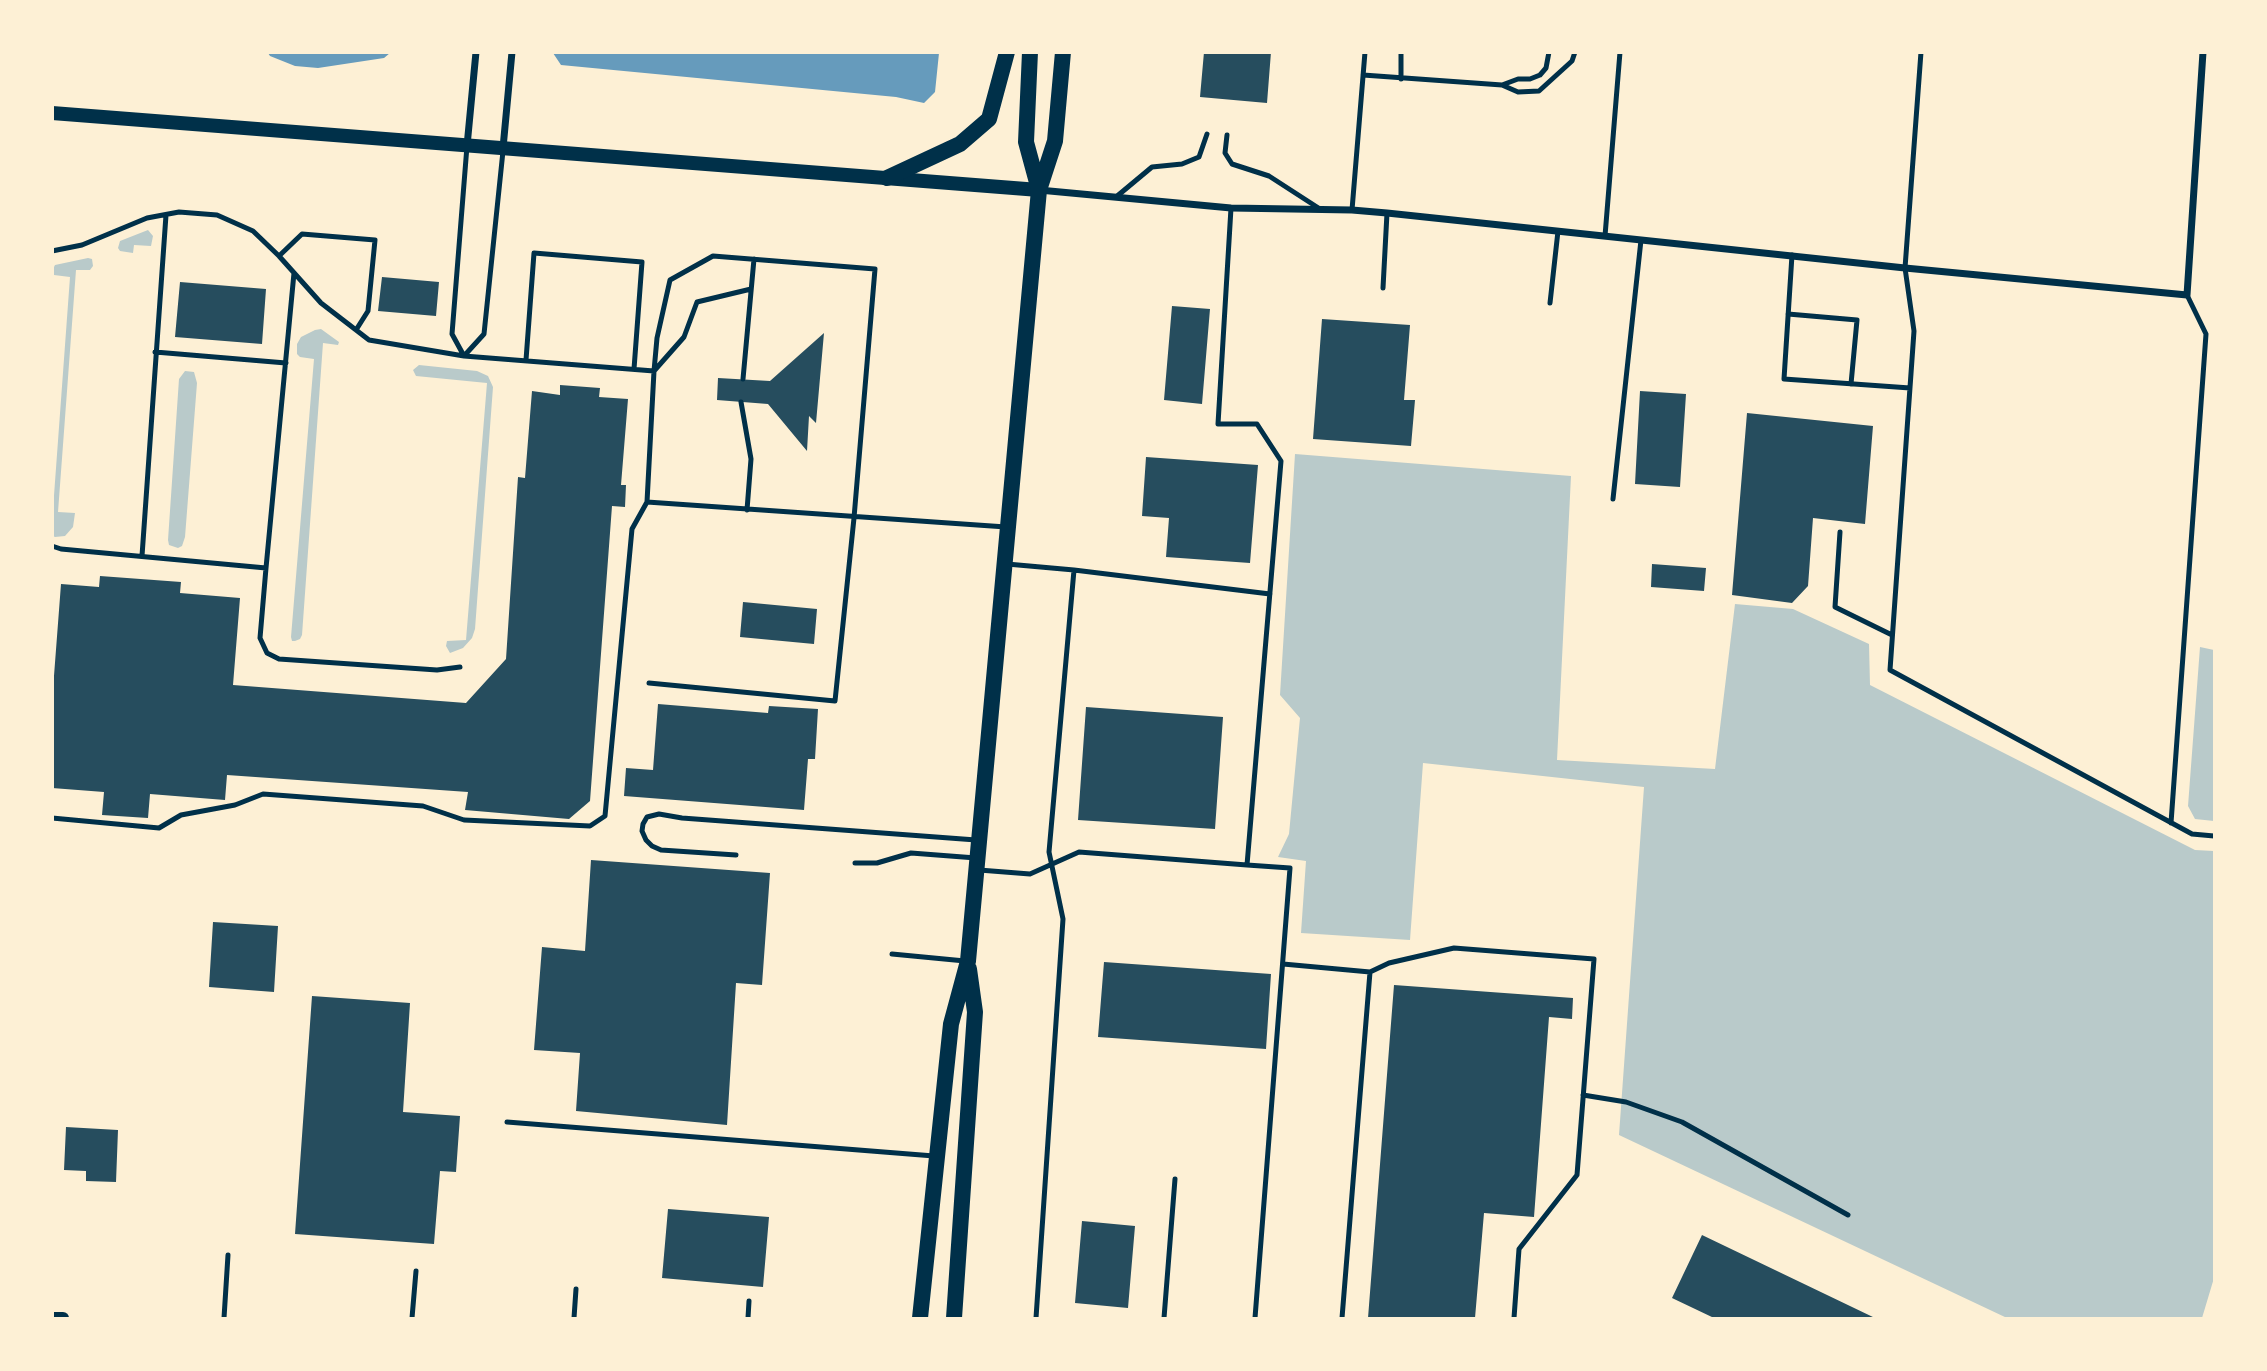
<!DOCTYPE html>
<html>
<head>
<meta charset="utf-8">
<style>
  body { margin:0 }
  #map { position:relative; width:2267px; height:1371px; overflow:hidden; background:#fdf0d5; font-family:"Exo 2",sans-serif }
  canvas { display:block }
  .frame { position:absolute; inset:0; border:54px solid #fdf0d5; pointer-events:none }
</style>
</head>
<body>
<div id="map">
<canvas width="2267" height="1371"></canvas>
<div class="frame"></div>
</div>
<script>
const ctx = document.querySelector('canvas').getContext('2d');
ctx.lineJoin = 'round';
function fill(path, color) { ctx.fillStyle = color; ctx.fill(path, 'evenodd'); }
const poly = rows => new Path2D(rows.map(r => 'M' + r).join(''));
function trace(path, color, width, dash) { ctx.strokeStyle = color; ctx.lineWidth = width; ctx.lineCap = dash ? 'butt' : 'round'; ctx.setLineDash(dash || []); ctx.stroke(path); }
fill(poly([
  [148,230,153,236,151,246,134,245,133,253,120,251,118,248,120,241],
  [88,258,92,259,93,266,90,270,76,270,58,512,75,513,73,527,65,536,55,537,53,536,53,509,70,277,54,275,53,269,55,265],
  [321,329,339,342,338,345,323,343,302,635,300,639,295,641,292,641,291,637,314,359,300,357,297,354,297,344,301,337,315,330],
  [419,365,477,371,488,376,493,387,475,629,472,638,463,648,450,653,446,646,447,641,466,640,487,383,416,376,413,370],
  [185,371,194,372,197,383,185,537,182,546,178,548,169,545,168,540,179,379],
  [1295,454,1571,476,1557,760,1715,769,1735,604,1793,609,1869,644,1870,685,2195,850,2214,851,2214,1278,2202,1318,2007,1318,1619,1135,1644,787,1423,763,1410,940,1301,933,1306,861,1278,857,1289,834,1300,718,1280,695],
  [2200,647,2214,650,2214,821,2195,819,2188,806]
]), '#b9caca');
fill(poly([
  [268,53,390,53,384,58,318,68,295,66,270,56],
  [553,53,939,53,935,92,924,103,896,97,561,65]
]), '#669bbc');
fill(poly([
  [1204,52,1271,52,1267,103,1200,97],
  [382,277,439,282,436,316,378,311],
  [180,282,266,289,262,344,175,337],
  [1172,306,1210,309,1202,404,1164,400],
  [1322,319,1410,325,1404,400,1415,400,1411,446,1313,439],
  [824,333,816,423,809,416,807,451,768,404,717,400,718,378,770,381],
  [560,385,600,388,599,397,628,399,621,485,626,485,625,507,612,506,590,801,569,819,465,810,468,792,227,775,225,800,150,794,148,818,102,815,104,792,52,788,52,702,61,584,99,587,100,576,181,582,180,593,240,598,233,685,466,703,506,659,518,477,525,478,532,391,560,395],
  [1640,391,1686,394,1680,487,1635,484],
  [1747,413,1873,426,1865,524,1813,518,1808,586,1792,603,1732,595],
  [1146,457,1258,465,1250,563,1166,557,1169,518,1142,516],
  [1652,564,1706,568,1704,591,1651,587],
  [743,602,817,609,814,644,740,637],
  [658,704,768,713,769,706,818,709,815,759,808,759,804,810,624,796,626,768,653,770],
  [1086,707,1223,717,1215,829,1078,820],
  [591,860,770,873,762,985,736,983,727,1125,576,1111,580,1053,534,1050,542,947,585,951],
  [213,922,278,926,274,992,209,987],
  [1104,962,1271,974,1266,1049,1098,1037],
  [1394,985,1573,998,1572,1019,1549,1017,1534,1217,1484,1213,1475,1318,1368,1318],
  [312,996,410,1003,403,1112,460,1116,456,1172,440,1171,434,1244,295,1234],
  [66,1127,118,1130,116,1182,86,1181,86,1171,64,1170],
  [668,1209,769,1217,763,1287,662,1278],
  [1082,1221,1135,1226,1128,1308,1075,1303],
  [1702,1235,1875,1318,1714,1318,1672,1298]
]), '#264d5e');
trace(poly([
  [1921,52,1905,268,1914,331,1890,670,2192,834,2214,836],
  [1363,75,1502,85,1518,92,1539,91,1572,61,1575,52],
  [1401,79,1401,52],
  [1502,85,1518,79,1530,79,1540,75,1546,68,1549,52],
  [1227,135,1225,153,1232,164,1269,176,1320,209],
  [467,146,452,334,464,356,484,334,503,151],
  [1116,197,1152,167,1182,164,1199,157,1207,134],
  [1231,208,1218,424,1257,424,1281,461,1247,865,1290,868,1255,1318],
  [1352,210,1365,52],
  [1605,236,1620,52],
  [52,251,82,245,147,218,179,212,217,215,253,231,279,256,321,303,369,340,464,356,654,371,647,502,1006,527],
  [1792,255,1784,379,1910,388],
  [279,256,302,234,375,240,368,311,356,330],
  [1383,288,1387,213],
  [1550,303,1558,231],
  [1788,314,1857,320,1851,384],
  [155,352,286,363],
  [526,360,534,253,642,262,634,369],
  [654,371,684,337,697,302,751,289],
  [743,379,754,259],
  [741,402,751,459,747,510],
  [1613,499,1641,240],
  [1840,532,1835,607,1892,635],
  [52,546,61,549,266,568,260,638,267,653,279,659,437,670,460,667],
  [142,556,166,215],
  [1007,564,1074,570,1049,852,1063,919,1036,1318],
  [266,568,294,273],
  [1074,570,1270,594],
  [649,683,835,701,854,518,875,269,713,256,670,280,657,338,654,371],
  [52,818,159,828,181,815,235,805,263,794,423,806,464,820,590,826,605,816,632,529,647,502],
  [2171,823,2206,334,2187,295],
  [736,855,661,850,652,846,646,840,642,831,643,824,647,817,659,814,682,818,976,840],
  [855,863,877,863,911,853,976,858],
  [979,870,1030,874,1079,852,1247,865],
  [892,954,965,961],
  [1283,964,1370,972,1342,1318],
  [1370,972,1389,963,1454,948,1594,959,1577,1175,1519,1249,1514,1318],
  [1583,1095,1626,1102,1682,1122,1848,1215],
  [507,1122,934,1156],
  [224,1318,228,1255],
  [412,1318,416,1271],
  [574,1318,576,1289],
  [748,1318,749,1301],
  [1164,1318,1175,1179]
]), '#003049', 5);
trace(poly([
  [467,146,476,52],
  [503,148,512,52],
  [1039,190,1231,208,1352,210,1387,213,1905,268,2187,295,2203,52]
]), '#003049', 7);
trace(poly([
  [52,1318,63,1318]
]), '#003049', 12);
trace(poly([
  [52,113,1039,190]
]), '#003049', 14);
trace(poly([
  [1030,52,1026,142,1039,190],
  [887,178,960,144,989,119,1007,52],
  [920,1318,951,1024,968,961,1039,190,1055,141,1063,52],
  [954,1318,975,1012,969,969]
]), '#003049', 16);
</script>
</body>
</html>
